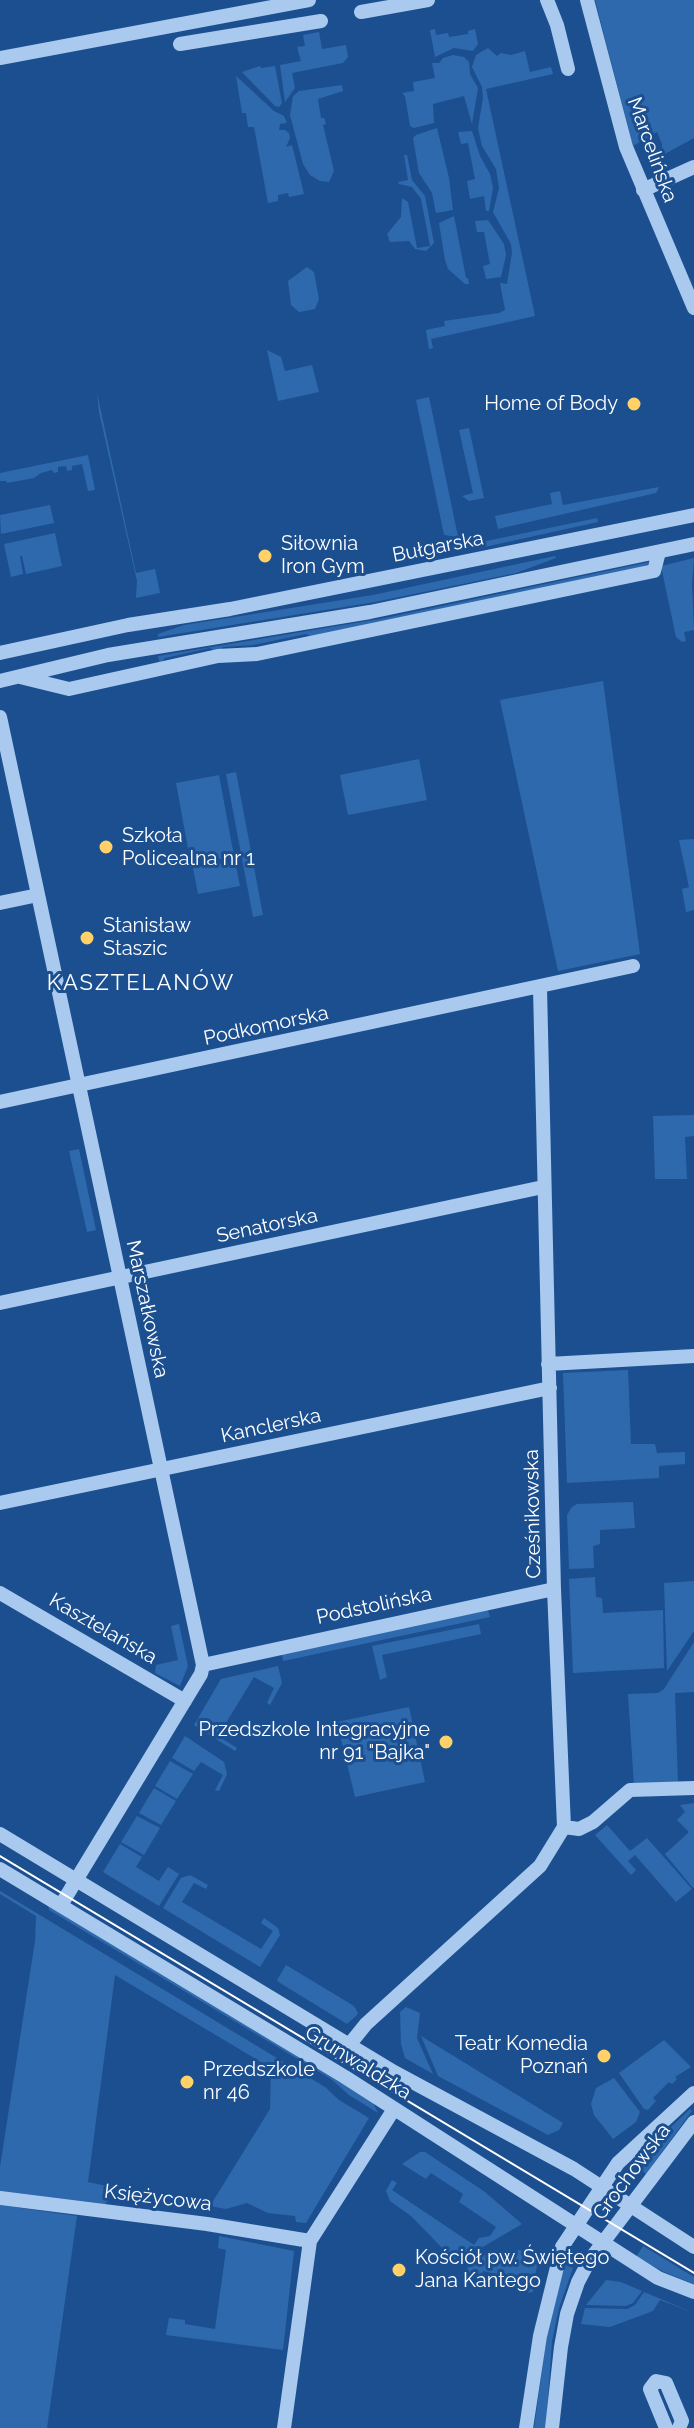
<!DOCTYPE html>
<html>
<head>
<meta charset="utf-8">
<style>
  body { margin:0 }
  canvas { display:block; background:#1b4f8f }
</style>
</head>
<body>
<canvas width="694" height="2428"></canvas>
<script>
const ctx = document.querySelector('canvas').getContext('2d');
ctx.lineJoin = 'round';
function fill(path, color) { ctx.fillStyle = color; ctx.fill(path, 'evenodd'); }
const poly = rows => new Path2D(rows.map(r => 'M' + r).join(''));
function trace(path, color, width, dash) { ctx.strokeStyle = color; ctx.lineWidth = width; ctx.lineCap = dash ? 'butt' : 'round'; ctx.setLineDash(dash || []); ctx.stroke(path); }
function label(font, color, halo, rows, align = 'center') {
  ctx.font = font + ' Raleway,sans-serif'; ctx.lineWidth = 6; ctx.setLineDash([]); ctx.textBaseline = 'middle'; ctx.strokeStyle = halo; ctx.fillStyle = color; for (const [text, x, y, turn = 0] of rows) {
    ctx.save(); ctx.translate(x, y); ctx.rotate((+turn || 0) * Math.PI / 180); ctx.textAlign = isNaN(turn) ? turn : align; if (halo) ctx.strokeText(text, 0, 0); ctx.fillText(text, 0, 0); ctx.restore();
  }
}
fill(poly([
  [595,0,694,0,694,138,661,156,662,144,657,132,633,146],
  [435,29,436,35,448,33,449,37,468,34,468,31,475,29,478,44,473,51,454,48,435,57,430,30],
  [319,32,322,49,346,45,348,57,343,63,292,73,295,88,285,102,280,65,301,61,297,47,305,46,303,35],
  [488,48,497,56,501,53,511,55,525,51,530,72,551,67,553,74,486,89,535,316,431,339,433,348,429,349,426,330,445,326,444,321,499,313,505,310,500,283,507,284,512,253,511,244,493,212,499,188,496,169,482,146,478,128,483,98,482,87,472,67,476,55],
  [453,55,464,57,469,62,470,74,478,88,472,124,464,96,433,104,434,123,414,128,410,126,405,96,402,93,414,91,413,82,435,78,432,63,439,63,443,58],
  [260,66,261,68,275,66,282,103,279,107,275,106,242,72],
  [236,76,274,111,284,116,287,123,280,124,279,130,285,130,289,133,290,138,286,147,292,145,304,194,289,197,288,193,278,195,278,201,268,203,254,127,248,127,246,113,242,113],
  [342,85,343,91,318,99,321,118,324,118,326,124,323,125,334,171,329,182,320,181,310,175,303,164,290,115,293,96,299,91],
  [437,128,449,178,453,210,436,213,432,193,419,173,413,138,416,135],
  [472,131,480,156,490,174,493,188,489,211,486,211,484,196,470,199,467,181,475,179,468,143,461,144,458,132],
  [404,155,407,155,412,180,425,196,434,243,426,251,415,249,409,241,390,242,387,234,401,217,402,198,408,202,417,248,430,246,421,199,412,187,399,184,398,182,408,180],
  [454,216,466,278,468,278,469,284,465,284,448,269,445,260,439,223],
  [488,220,504,244,506,255,501,277,486,279,483,266,490,264,484,232,477,232,475,221],
  [307,267,314,272,319,299,315,309,299,312,291,305,288,281],
  [267,350,281,357,285,371,312,365,319,392,278,401],
  [97,393,136,573,155,569,160,593,136,598,137,581,99,412],
  [429,397,457,532,458,537,444,535,416,400],
  [469,428,484,498,469,501,462,496,473,493,459,430],
  [88,455,95,490,88,491,82,464,72,466,72,470,67,471,66,466,58,467,58,472,54,473,52,470,41,473,34,478,7,483,6,481,0,481,0,473],
  [659,487,656,493,498,529,495,516,552,504,550,493,560,491,563,505],
  [50,505,54,523,1,534,0,515],
  [597,518,598,522,480,548,472,544],
  [55,533,62,566,26,574,22,556,20,556,23,574,11,577,4,544],
  [555,556,556,558,516,573,375,602,158,637,158,634,184,625,373,595],
  [694,558,692,584,694,630,684,632,686,641,682,642,676,637,661,566],
  [649,562,646,567,640,569,311,636,306,634,253,645,223,647,221,651,216,652,210,648,165,658,160,664,158,656,385,618],
  [603,681,640,954,558,971,500,700],
  [419,759,427,800,348,815,340,775],
  [236,772,263,915,253,917,226,774],
  [219,775,234,856,191,865,176,783],
  [694,839,694,910,686,912,682,889,689,887,679,840],
  [235,861,240,886,198,894,193,868],
  [694,1115,694,1136,685,1137,687,1179,655,1179,653,1116],
  [79,1149,96,1230,87,1232,69,1151],
  [628,1370,631,1444,655,1444,657,1453,685,1452,685,1464,659,1466,659,1478,567,1483,563,1373],
  [633,1502,635,1528,600,1530,600,1544,593,1546,594,1568,569,1569,567,1515,572,1507,577,1504],
  [595,1577,596,1597,602,1598,603,1613,663,1610,664,1668,573,1673,569,1579],
  [694,1581,694,1631,667,1671,664,1583],
  [488,1610,490,1617,283,1661,282,1654],
  [179,1624,188,1666,180,1686,155,1673,156,1665,178,1660,171,1626],
  [479,1624,481,1634,382,1655,387,1677,380,1680,372,1646],
  [694,1642,694,1692,675,1693,678,1784,634,1786,628,1694,658,1693,664,1689],
  [278,1666,282,1683,270,1705,267,1703,274,1688,254,1677,218,1736,237,1748,235,1751,194,1725,221,1679],
  [409,1707,425,1782,355,1797,337,1722],
  [185,1736,224,1762,227,1774,219,1791,215,1790,223,1775,201,1762,194,1771,172,1758],
  [170,1761,193,1774,177,1799,155,1786],
  [154,1788,176,1801,161,1825,139,1813],
  [694,1803,694,1887,693,1888,665,1854,689,1832,677,1820,685,1812,680,1805],
  [137,1816,160,1828,144,1855,121,1842],
  [607,1825,630,1851,647,1838,692,1889,676,1902,635,1855,628,1861,636,1870,631,1875,595,1835],
  [120,1844,142,1857,136,1867,159,1881,168,1867,179,1874,159,1906,103,1872],
  [190,1875,208,1885,206,1889,194,1883,182,1902,261,1949,273,1931,261,1923,264,1918,278,1928,280,1935,260,1967,163,1908,181,1878],
  [0,1891,325,2087,339,2100,369,2118,306,2223,296,2222,295,2216,268,2213,247,2203,226,2209,210,2206,270,2109,271,2068,115,1975,88,2182,111,2187,109,2200,104,2205,0,2193,0,2167,35,1941,36,1916,0,1894],
  [48,1905,358,2093,373,2103,378,2113,349,2095,331,2079,49,1910],
  [286,1965,354,2006,358,2013,356,2016,347,2024,280,1983,277,1980],
  [406,2007,420,2013,417,2038,433,2074,405,2058,401,2044,400,2012],
  [421,2036,563,2123,559,2130,548,2135,438,2076],
  [664,2040,691,2067,675,2077,677,2079,672,2084,669,2082,653,2098,656,2101,648,2110,644,2109,619,2073],
  [614,2078,640,2112,636,2122,613,2139,594,2115,591,2104,596,2088],
  [690,2109,692,2111,646,2174,633,2163],
  [420,2152,425,2152,485,2192,522,2224,464,2258,453,2259,411,2216,390,2201,386,2191,392,2180,397,2183,392,2190,474,2245,479,2238,490,2236,496,2227,459,2202,463,2194,431,2173,426,2179,402,2164],
  [0,2205,77,2216,47,2428,0,2428],
  [219,2236,294,2251,283,2350,166,2335,169,2318,185,2320,185,2324,215,2329,226,2250,218,2248],
  [643,2246,694,2277,694,2284,664,2272,636,2257],
  [534,2250,539,2252,533,2292,528,2293,531,2284,518,2280,515,2289,498,2285,500,2275,483,2271,480,2280,462,2274,474,2261,491,2251],
  [565,2264,573,2268,559,2308,552,2341,546,2428,534,2428,547,2335],
  [606,2280,621,2282,642,2291,633,2303,626,2306,586,2305],
  [644,2292,694,2313,660,2300,653,2311,610,2327,581,2324,585,2308,627,2309,635,2305]
]), '#2e69ad');
trace(poly([
  [547,0,557,25,568,69],
  [587,0,626,147,694,308],
  [361,12,428,0],
  [180,44,321,21],
  [0,58,309,0],
  [643,190,694,167],
  [0,653,128,625,230,609,694,515],
  [20,677,69,689,218,656,257,654,654,571,659,552],
  [0,681,108,655,370,612,694,544],
  [0,717,203,1665,201,1674,61,1905],
  [0,903,38,895],
  [0,1102,633,966],
  [0,1303,543,1187],
  [548,1364,694,1356],
  [0,1503,550,1388],
  [0,1593,185,1701],
  [203,1665,554,1589],
  [564,1827,579,1829,593,1822,630,1790,694,1788],
  [0,1834,394,2072,574,2169,694,2247],
  [0,1869,345,2077,658,2278,694,2292],
  [349,2045,366,2024,540,1866,564,1827,554,1589,540,988],
  [0,2198,207,2224,310,2241],
  [284,2428,310,2241,394,2109],
  [526,2428,540,2336,562,2247,618,2163,694,2093],
  [552,2428,561,2347,567,2314,578,2282,589,2261,694,2122],
  [666,2428,650,2389,656,2381,666,2383,682,2421,679,2428]
]), '#a9c9ee', 14);
trace(poly([
  [0,1856,694,2273]
]), '#fff', 2);
for (const [x, y, r, color] of [
  [634,404,8,"#ffd166"],
  [265,556,8,"#ffd166"],
  [106,847,8,"#ffd166"],
  [87,938,8,"#ffd166"],
  [446,1742,8,"#ffd166"],
  [604,2056,8,"#ffd166"],
  [187,2082,8,"#ffd166"],
  [399,2270,8,"#ffd166"]
]) { const dot = new Path2D(); dot.arc(x, y, r, 0, 2 * Math.PI); ctx.fillStyle = color; ctx.fill(dot); trace(dot, '#1b4f8f', 3); }
label('20px', '#fff', '#1b4f8f', [
  ["Marcelińska",652,150,70],
  ["Bułgarska",438,547,-11],
  ["Podkomorska",266,1026,-12],
  ["Senatorska",267,1226,-12],
  ["Marszałkowska",147,1309,78],
  ["Kanclerska",271,1426,-12],
  ["Cześnikowska",533,1514,-91],
  ["Podstolińska",374,1606,-12],
  ["Kasztelańska",103,1629,30],
  ["Grunwaldzka",358,2063,32],
  ["Grochowska",632,2172,-53],
  ["Księżycowa",158,2198,7]
]);
label('20px', '#fff', '#1b4f8f', [
  ["Home of Body",618,404,"right"],
  ["Siłownia",281,544],
  ["Iron Gym",281,567],
  ["Szkoła",122,836],
  ["Policealna nr 1",122,859],
  ["Stanisław",103,926],
  ["Staszic",103,949],
  ["Przedszkole Integracyjne",430,1730,"right"],
  ["nr 91 \"Bajka\"",430,1753,"right"],
  ["Teatr Komedia",588,2044,"right"],
  ["Poznań",588,2067,"right"],
  ["Przedszkole",203,2070],
  ["nr 46",203,2093],
  ["Kościół pw. Świętego",415,2258],
  ["Jana Kantego",415,2281]
], 'left');
ctx.letterSpacing = '2px';
label('22px', '#fff', '#1b4f8f', [
  ["KASZTELANÓW",141,983]
]);
ctx.letterSpacing = '0px';
</script>
</body>
</html>
